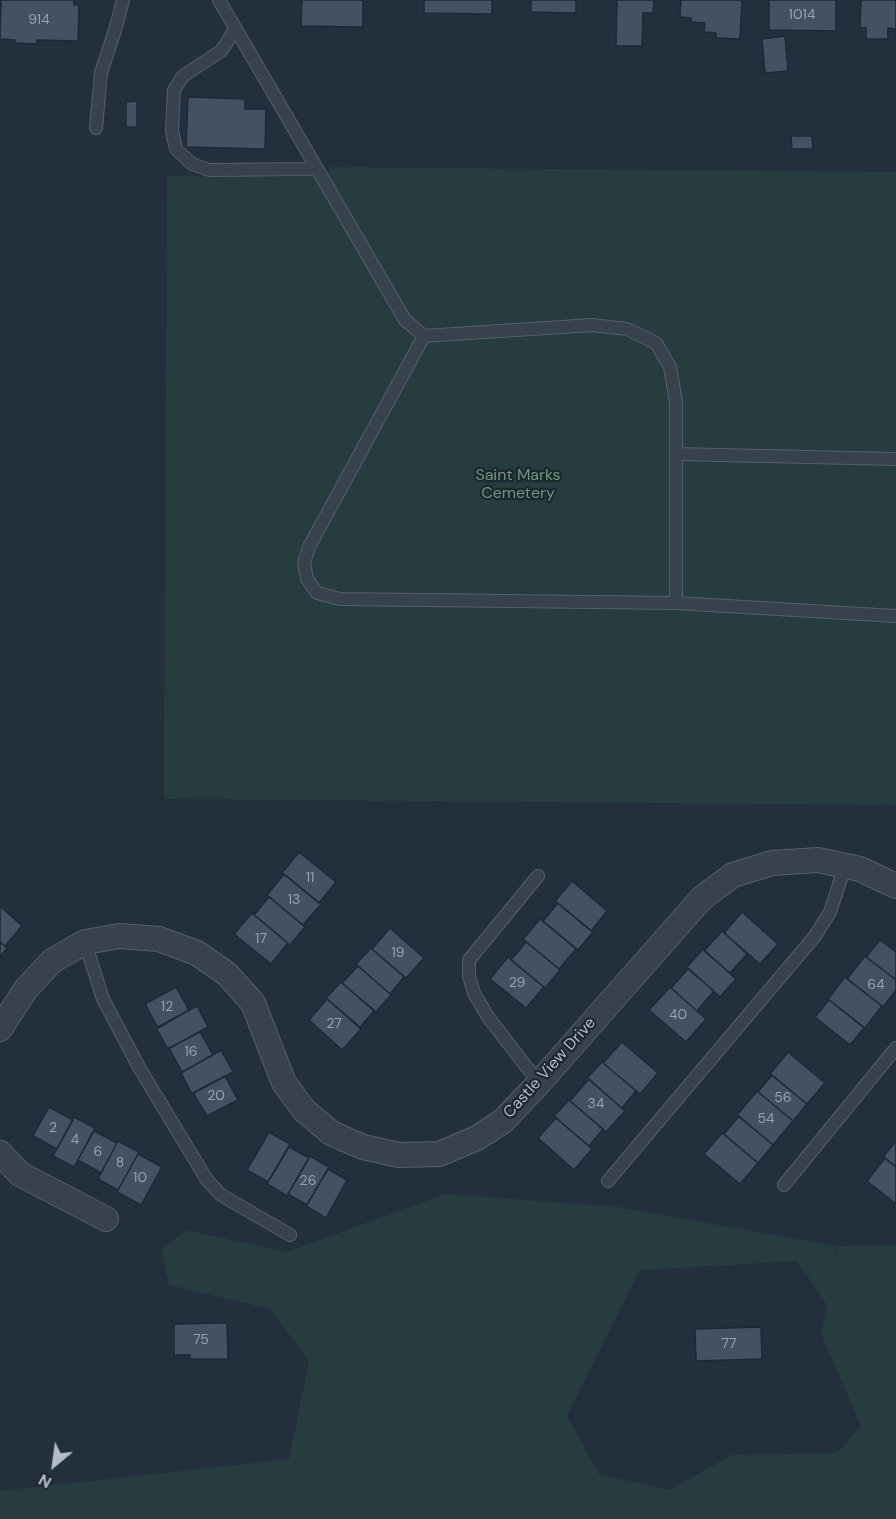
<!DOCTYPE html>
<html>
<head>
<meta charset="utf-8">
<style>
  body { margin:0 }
  #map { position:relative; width:896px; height:1519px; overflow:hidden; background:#242f3e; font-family:"DM Sans",sans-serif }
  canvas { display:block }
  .north { position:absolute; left:24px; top:1435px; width:60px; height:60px; -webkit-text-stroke:4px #1d2633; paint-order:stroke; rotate:209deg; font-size:16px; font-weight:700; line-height:24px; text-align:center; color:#b4bcc9 }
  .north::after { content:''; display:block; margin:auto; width:21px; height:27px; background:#b4bcc9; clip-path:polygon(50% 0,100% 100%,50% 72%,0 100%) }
</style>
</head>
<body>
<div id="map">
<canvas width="896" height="1519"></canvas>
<div class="north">N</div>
</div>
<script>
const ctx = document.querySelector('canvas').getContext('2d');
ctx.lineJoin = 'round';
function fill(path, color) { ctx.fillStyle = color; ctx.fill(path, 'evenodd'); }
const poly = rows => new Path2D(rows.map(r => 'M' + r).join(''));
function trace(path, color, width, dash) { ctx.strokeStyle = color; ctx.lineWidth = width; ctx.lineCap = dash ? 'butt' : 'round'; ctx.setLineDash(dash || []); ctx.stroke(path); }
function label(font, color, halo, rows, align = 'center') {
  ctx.font = font + ' "DM Sans",sans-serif'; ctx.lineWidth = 4.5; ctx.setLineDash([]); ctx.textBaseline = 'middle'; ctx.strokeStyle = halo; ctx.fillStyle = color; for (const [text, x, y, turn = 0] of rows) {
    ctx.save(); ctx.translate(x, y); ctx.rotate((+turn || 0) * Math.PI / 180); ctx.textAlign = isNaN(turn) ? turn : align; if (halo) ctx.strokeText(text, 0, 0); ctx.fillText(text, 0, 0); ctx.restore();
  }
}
fill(poly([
  [329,167,896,172,896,805,164,799,167,176,328,177],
  [445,1194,618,1207,837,1246,832,1275,838,1246,896,1245,896,1519,0,1519,0,1491,289,1459,309,1361,270,1309,169,1285,161,1250,186,1230,287,1252],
  [797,1261,827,1305,821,1334,861,1426,837,1453,732,1455,669,1490,599,1474,567,1416,640,1270]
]), '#263c3f');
const building = poly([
  [1,0,74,0,74,5,79,5,78,41,37,40,37,44,15,43,15,40,0,39,1,0],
  [302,0,363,0,363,27,301,26,302,0],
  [424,0,492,0,492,14,424,13,424,0],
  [531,0,576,0,576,13,531,12,531,0],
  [617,0,654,0,653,13,643,13,642,46,616,46,617,0],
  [681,0,742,0,740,39,716,38,716,33,704,32,705,23,691,22,691,18,680,17,681,0],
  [769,0,836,0,836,31,769,30,769,0],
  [861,0,896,0,896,29,888,28,888,39,866,39,866,28,860,28,861,0],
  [785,36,788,71,765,73,762,39,785,36],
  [188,97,245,99,245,109,266,109,265,149,186,147,188,97],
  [137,101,137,127,126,127,126,102,137,101],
  [791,136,812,136,813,149,792,149,791,136],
  [299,852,336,882,319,903,282,873,299,852],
  [284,874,321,904,303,925,267,895,284,874],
  [572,881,607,911,591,931,555,901,572,881],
  [269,897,305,927,290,945,254,915,269,897],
  [558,903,593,932,578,950,543,921,558,903],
  [0,906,22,926,5,946,0,942,0,906],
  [742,912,778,944,760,964,724,933,742,912],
  [252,913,288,943,271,964,234,934,252,913],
  [540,919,576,949,559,969,523,939,540,919],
  [390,928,424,958,406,978,372,949,390,928],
  [722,931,747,954,730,973,704,951,722,931],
  [880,940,896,952,896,980,866,957,880,940],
  [0,942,7,948,0,957,0,942],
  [526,942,560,970,545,988,511,960,526,942],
  [371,948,404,977,390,994,356,964,371,948],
  [703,949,736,979,720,997,687,967,703,949],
  [865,956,896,980,896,990,883,1007,847,979,865,956],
  [508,957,544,987,526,1008,490,979,508,957],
  [358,966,391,995,376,1012,342,983,358,966],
  [688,969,714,991,697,1011,671,988,688,969],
  [845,977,882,1006,865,1028,828,999,845,977],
  [341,982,374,1011,360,1027,326,998,341,982],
  [176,987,189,1010,158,1028,145,1004,176,987],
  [670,987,706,1019,686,1042,649,1010,670,987],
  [327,999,361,1029,342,1050,309,1020,327,999],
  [829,1000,864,1028,850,1045,815,1017,829,1000],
  [197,1006,208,1027,168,1049,156,1028,197,1006],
  [200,1032,213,1055,182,1072,169,1048,200,1032],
  [622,1042,658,1073,640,1094,603,1063,622,1042],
  [221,1050,233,1072,192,1094,181,1073,221,1050],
  [788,1052,825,1083,807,1104,770,1074,788,1052],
  [602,1062,636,1091,622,1108,587,1078,602,1062],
  [772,1075,807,1104,793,1121,758,1092,772,1075],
  [225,1076,238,1100,207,1116,193,1093,225,1076],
  [589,1079,625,1111,606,1132,570,1101,589,1079],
  [757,1091,793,1121,773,1145,737,1115,757,1091],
  [569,1100,603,1129,589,1146,554,1116,569,1100],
  [49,1107,73,1120,57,1149,33,1136,49,1107],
  [739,1116,773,1145,758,1163,724,1134,739,1116],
  [74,1117,95,1128,74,1167,53,1156,74,1117],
  [556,1118,592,1149,574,1170,538,1138,556,1118],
  [94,1131,117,1143,101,1173,78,1160,94,1131],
  [269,1132,290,1144,268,1182,247,1170,269,1132],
  [722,1133,758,1163,740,1184,704,1154,722,1133],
  [118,1141,139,1152,118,1190,98,1179,118,1141],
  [896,1141,896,1167,883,1157,896,1141],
  [289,1147,309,1158,287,1196,267,1184,289,1147],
  [138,1154,162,1167,141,1205,117,1192,138,1154],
  [310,1156,329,1167,307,1205,288,1194,310,1156],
  [885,1158,896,1167,896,1204,867,1181,885,1158],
  [328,1169,347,1180,326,1218,306,1206,328,1169],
  [227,1323,228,1359,190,1359,190,1355,174,1355,174,1324,227,1323],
  [761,1327,762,1359,696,1361,695,1329,761,1327]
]);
fill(building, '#455162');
trace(building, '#1f2835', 1.5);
const service = poly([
  [219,0,405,320,424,336,592,325,627,329,656,343,670,367,676,402,676,603],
  [235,28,228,41,221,51,183,76,174,90,172,131,176,149,192,164,209,170,317,169],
  [96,128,101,73,115,30,123,0],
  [424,336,309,547,304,563,307,579,317,593,340,599,676,603,896,616],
  [676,454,896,459],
  [538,876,469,960,469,976,474,993,488,1017,539,1083],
  [85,942,103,999,140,1069,207,1180,221,1195,290,1235],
  [608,1181,815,936,830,912,845,866],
  [784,1185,896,1048]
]);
const minor = poly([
  [0,1029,26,989,52,961,85,942,120,936,159,939,197,953,227,974,253,1003,284,1083,304,1110,331,1133,363,1147,399,1155,439,1154,477,1138,503,1121,539,1083,702,898,733,875,772,863,818,860,860,869,896,886],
  [0,1153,20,1174,106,1219]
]);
trace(service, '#565f6c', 14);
trace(minor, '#565f6c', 26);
trace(service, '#38414e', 12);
trace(minor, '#38414e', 24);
label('14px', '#98a1af', null, [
  ["1014",802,15],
  ["914",39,20],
  ["11",310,878],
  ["13",294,900],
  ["17",261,939],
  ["19",398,953],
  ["29",517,983],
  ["64",876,985],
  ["12",167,1007],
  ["40",678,1015],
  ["27",334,1024],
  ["16",191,1052],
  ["20",216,1096],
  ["56",783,1098],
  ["34",596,1104],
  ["54",766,1119],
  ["2",53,1128],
  ["4",75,1140],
  ["6",98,1152],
  ["8",120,1163],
  ["10",140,1178],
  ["26",308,1181],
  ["75",201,1340],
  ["77",729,1344]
]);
label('16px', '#6b9a76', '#1d2633', [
  ["Saint Marks",518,476],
  ["Cemetery",518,494]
]);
label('16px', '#b4bcc9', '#1d2633', [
  ["Castle View Drive",550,1068,-48]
]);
</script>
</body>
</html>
